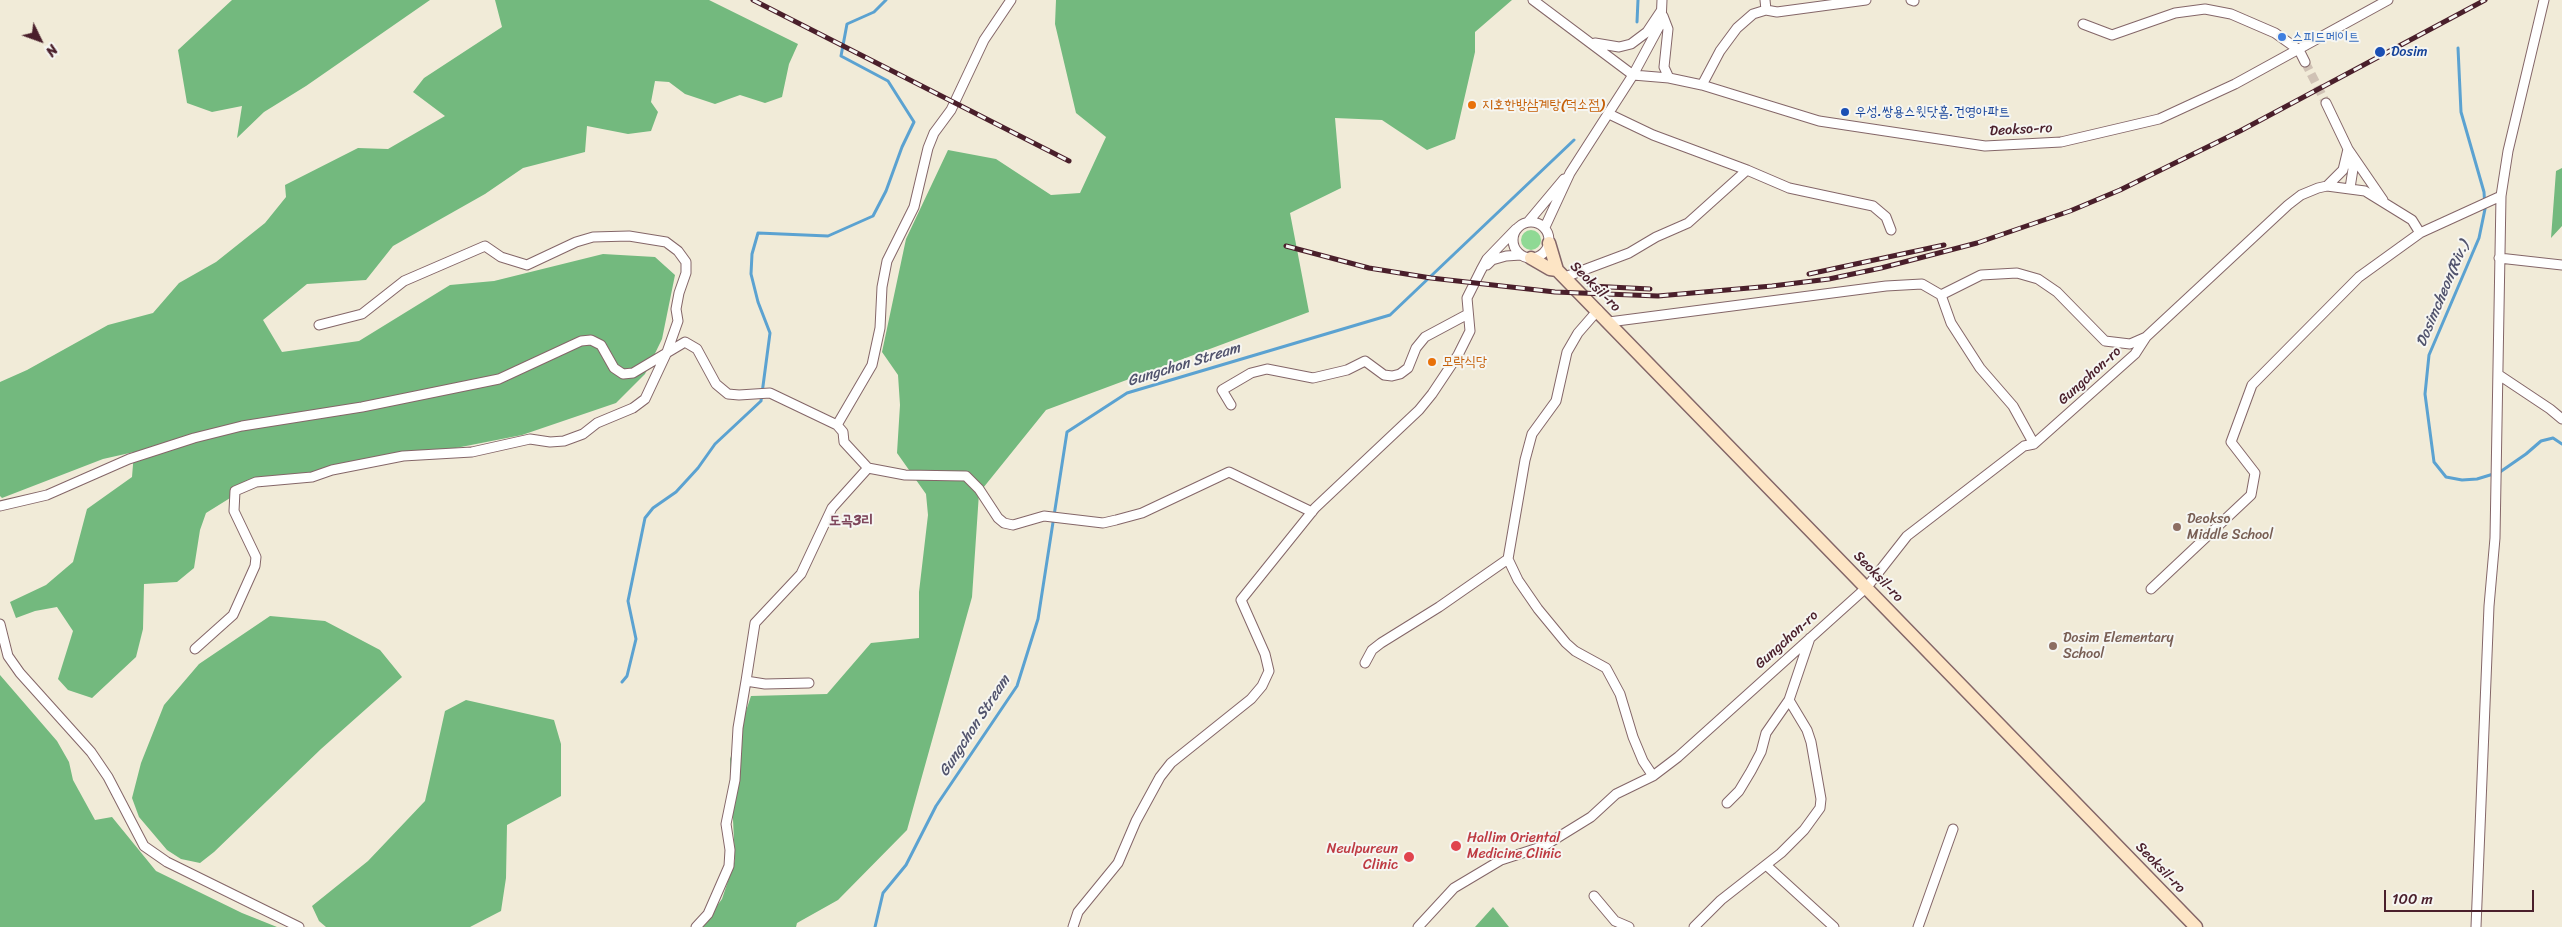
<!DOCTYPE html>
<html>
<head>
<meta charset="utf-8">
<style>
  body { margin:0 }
  #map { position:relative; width:2562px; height:927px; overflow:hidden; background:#f1ebd8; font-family:Sriracha,sans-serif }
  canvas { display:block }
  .north { position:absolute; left:15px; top:15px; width:50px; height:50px; -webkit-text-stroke:4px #f6f6f2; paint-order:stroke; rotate:132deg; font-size:14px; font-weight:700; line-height:20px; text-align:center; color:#4a1f2b }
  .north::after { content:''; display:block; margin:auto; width:18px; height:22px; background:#4a1f2b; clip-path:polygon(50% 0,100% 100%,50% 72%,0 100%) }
  .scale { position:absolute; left:2384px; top:890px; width:150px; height:22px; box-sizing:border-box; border:2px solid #4a1f2b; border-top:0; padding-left:6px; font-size:15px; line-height:18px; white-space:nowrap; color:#4a1f2b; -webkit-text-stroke:4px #f6f6f2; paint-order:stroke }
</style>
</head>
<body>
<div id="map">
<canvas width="2562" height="927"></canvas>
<div class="north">N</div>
<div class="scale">100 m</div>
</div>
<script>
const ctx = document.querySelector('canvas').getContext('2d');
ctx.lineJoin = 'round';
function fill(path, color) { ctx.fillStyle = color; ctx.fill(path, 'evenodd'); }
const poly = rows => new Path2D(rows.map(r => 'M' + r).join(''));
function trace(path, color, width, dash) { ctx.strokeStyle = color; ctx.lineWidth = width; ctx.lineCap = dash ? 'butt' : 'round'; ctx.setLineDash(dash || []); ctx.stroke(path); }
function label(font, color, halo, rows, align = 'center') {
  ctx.font = font + ' Sriracha,"Poor Story",sans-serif'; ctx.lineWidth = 4; ctx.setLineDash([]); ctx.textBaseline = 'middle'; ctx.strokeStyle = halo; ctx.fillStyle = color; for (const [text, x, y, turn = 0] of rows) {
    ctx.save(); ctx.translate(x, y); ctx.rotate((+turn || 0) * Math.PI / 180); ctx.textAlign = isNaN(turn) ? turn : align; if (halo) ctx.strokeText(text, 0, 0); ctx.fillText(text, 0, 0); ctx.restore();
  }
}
fill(poly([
  '1521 240a10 10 0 1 1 20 0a10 10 0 1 1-20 0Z'
]), '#8fd994');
fill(poly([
  [232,0,430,0,306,86,264,112,237,138,242,106,212,112,187,103,178,50],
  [495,0,709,0,798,44,789,64,782,97,765,103,740,95,715,104,685,94,669,82,655,81,651,102,658,112,651,131,628,134,587,126,585,152,523,168,485,194,393,246,366,280,307,284,263,320,282,352,359,341,450,285,494,281,603,254,655,257,675,275,662,339,645,374,616,403,522,435,354,468,251,485,206,513,200,530,194,568,177,582,144,584,143,629,136,657,92,698,68,690,58,679,73,631,57,607,35,611,16,618,10,602,46,585,73,562,87,509,132,477,134,452,103,459,2,498,0,496,0,382,27,370,108,325,153,313,179,283,216,262,265,223,286,197,285,185,358,148,388,149,445,116,413,92,424,78,502,27],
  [1056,0,1512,0,1475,32,1475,52,1455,139,1427,150,1382,120,1335,118,1341,188,1290,213,1309,312,1046,410,979,493,972,597,907,830,838,900,797,923,796,927,701,927,722,899,735,860,730,759,751,696,827,694,871,643,919,638,919,592,928,515,926,494,897,453,900,405,898,375,882,352,906,239,948,150,996,159,1051,195,1080,193,1106,137,1076,113,1055,24],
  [2562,168,2562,226,2551,238,2556,171],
  [270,616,325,621,380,650,402,677,321,749,214,852,200,863,181,859,167,850,139,817,132,798,141,763,164,705,199,664],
  [0,675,57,741,69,762,73,780,95,820,112,817,156,871,242,913,277,927,0,927],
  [466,700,554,720,561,744,561,796,507,825,506,878,501,911,470,927,326,927,319,921,312,906,368,861,425,801,445,711],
  [1493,907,1509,927,1475,927]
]), '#73b97e');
trace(poly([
  [1637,22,1638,0],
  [2458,48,2461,112,2484,192,2485,209,2479,238,2429,355,2425,394,2434,462,2446,477,2462,480,2477,479,2500,472,2526,454,2541,441,2553,438,2562,444],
  [622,682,627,676,636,639,628,601,645,518,653,508,676,492,698,468,715,444,761,401,770,333,758,302,751,274,752,254,758,233,828,236,873,216,886,191,902,147,914,122,888,81,841,56,847,24,874,12,886,0],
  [875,927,883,893,906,865,936,806,1017,686,1038,619,1067,432,1127,393,1390,315,1574,140]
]), '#5ba2d1', 3);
trace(poly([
  [2305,62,2326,103]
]), '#d0c2b5', 9, [9, 4.5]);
const street = poly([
  [1011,0,984,40,951,110,934,133,928,148,914,207,887,261,882,287,880,328,872,365,837,425,843,432,844,442,868,468,905,475,966,476,979,489,998,518,1004,523,1013,525,1044,516,1103,523,1116,520,1142,513,1229,472,1312,512],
  [1533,0,1633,75],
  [1911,0,1914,1],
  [1766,10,1777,12,1866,0],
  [1663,16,1668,29,1664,67,1669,78],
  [2083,24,2112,35,2175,13,2205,9,2231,14,2275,33,2299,50,2305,62],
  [1595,43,1619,47,1631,44,1647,32,1661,11],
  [1633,75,1669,78,1702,85,1819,121,1985,146,2061,142,2159,119,2235,84,2388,0],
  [1702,85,1720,51,1737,28,1753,14,1766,10,1765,0],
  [2326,103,2348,149,2343,170,2327,186],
  [1609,114,1653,135,1747,170],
  [2348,149,2383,200],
  [2349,154,2353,169,2350,188],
  '1513 240a18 18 0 1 1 36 0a18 18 0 1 1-36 0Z',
  [1528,222,1564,179],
  [1545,227,1570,173,1633,75,1661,23,1662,0],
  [2499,258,2562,265],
  [1487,265,1492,260,1506,256,1521,255],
  [1565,277,1629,253,1656,237,1688,223,1747,170,1789,188,1873,206,1886,217,1891,230],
  [1941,295,1981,275,2017,273,2038,279,2057,292,2105,341,2130,344,2146,337,2288,205,2301,195,2318,188,2327,186,2365,191,2412,220,2420,233],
  [1598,310,1578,333,1567,352,1556,401,1532,434,1525,460,1508,559,1518,580,1538,609,1566,643,1575,651,1606,668,1620,694,1633,737,1643,761,1653,776],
  [1609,322,1886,286,1922,284,1941,295,1951,323,1980,368,2013,406,2034,444],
  [2499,375,2550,409,2562,419],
  [1231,405,1222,390,1251,373,1267,369,1313,378,1347,370,1365,361,1384,375,1392,376,1400,374,1408,368,1416,348,1425,337,1468,314],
  [0,506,47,495,129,459,194,438,242,426,362,407,499,379,581,341,591,340,601,345,614,368,623,374,633,373,685,342,697,349,716,384,728,394,739,395,770,393,837,425],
  [2151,589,2251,495,2255,473,2231,442,2252,385,2359,277,2420,233,2501,196],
  [0,624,8,656,20,673,91,752,108,777,144,846,167,862,299,927],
  [195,649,233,615,255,566,256,557,234,511,235,491,256,482,312,477,332,470,403,456,472,452,530,439,550,442,564,441,583,434,597,423,633,408,645,399,667,352,678,321,676,309,679,293,686,273,686,262,678,251,666,242,629,236,593,237,576,242,527,265,501,257,485,246,404,281,362,314,319,325],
  [1365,663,1372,650,1381,643,1439,607,1508,559],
  [809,683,765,684,746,681,755,623,801,574,832,508,868,468],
  [1727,803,1739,791,1751,771,1761,752,1766,733,1789,700,1810,638],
  [1766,865,1834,927],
  [1594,896,1615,921,1629,927],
  [696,927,708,914,729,866,730,850,726,824,735,780,738,728,746,681],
  [1073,927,1078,912,1118,863,1136,821,1160,777,1171,763,1251,699,1262,686,1269,671,1265,654,1241,600,1315,508,1419,410,1432,394,1458,355,1470,331,1467,298,1481,270,1487,259,1516,229],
  [1418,927,1454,888,1501,860,1544,846,1591,817,1616,794,1653,776,1678,757,1867,587,1907,536,2024,446,2034,444,2135,354,2146,337],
  [1694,927,1721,900,1781,853,1804,830,1820,808,1821,799,1811,742,1807,730,1789,700],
  [1918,927,1953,829],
  [2476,927,2489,606,2495,538,2501,196,2508,151,2544,0]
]);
const secondary = poly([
  [1549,243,1557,270,2196,927],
  [1531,258,1550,269,1557,270]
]);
trace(street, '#846668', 11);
trace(secondary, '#846668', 15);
trace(street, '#fff', 9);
trace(secondary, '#fde5c5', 12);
const rail = poly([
  [753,0,1069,161],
  [1286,246,1369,268,1431,278,1555,292,1658,296,1772,286,1829,279,1881,268,1977,243,2070,211,2120,190,2240,131,2485,0],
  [1809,274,1944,245],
  [1590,286,1650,289]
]);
trace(rail, '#4a1f2b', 5);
trace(rail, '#f6f6f2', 3, [9]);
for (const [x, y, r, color] of [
  [2282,37,5,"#3f7fe0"],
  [2380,52,6,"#1a4fb4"],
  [1472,105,5,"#e8710a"],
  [1845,112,5,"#1a4fb4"],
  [1432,362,5,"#e8710a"],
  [2177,527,5,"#8d6e63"],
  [2053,646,5,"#8d6e63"],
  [1456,846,6,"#e0444e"],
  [1409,857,6,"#e0444e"]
]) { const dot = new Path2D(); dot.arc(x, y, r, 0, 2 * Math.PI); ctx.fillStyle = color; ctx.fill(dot); trace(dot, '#f6f6f2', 2); }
label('14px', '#366cbe', '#f6f6f2', [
  ["스피드메이트",2292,37]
], 'left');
label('14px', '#164399', '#f6f6f2', [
  ["Dosim",2391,52],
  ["우성.쌍용스윗닷홈.건영아파트",1855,112]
], 'left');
label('14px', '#c56008', '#f6f6f2', [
  ["지호한방삼계탕(덕소점)",1482,105],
  ["모락식당",1442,362]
], 'left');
label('14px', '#4a1f2b', '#f6f6f2', [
  ["Deokso-ro",2021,130,-3],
  ["Seoksil-ro",1595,287,45],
  ["Gungchon-ro",2090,376,-42],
  ["Seoksil-ro",1878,577,46],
  ["Gungchon-ro",1787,640,-42],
  ["Seoksil-ro",2160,868,46]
]);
label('14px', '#785e54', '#f6f6f2', [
  ["Deokso",2187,519],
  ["Middle School",2187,535],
  ["Dosim Elementary",2063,638],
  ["School",2063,654]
], 'left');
label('14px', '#be3a42', '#f6f6f2', [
  ["Hallim Oriental",1467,838],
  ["Medicine Clinic",1467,854],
  ["Neulpureun",1398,849,"right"],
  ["Clinic",1398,865,"right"]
], 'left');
label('italic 15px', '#51536d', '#f6f6f2', [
  ["Dosimcheon(Riv.)",2443,294,-67],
  ["Gungchon Stream",1184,365,-17],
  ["Gungchon Stream",975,726,-57]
]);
label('bold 15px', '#7e465b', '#f6f6f2', [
  ["도곡3리",851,521]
]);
</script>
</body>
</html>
